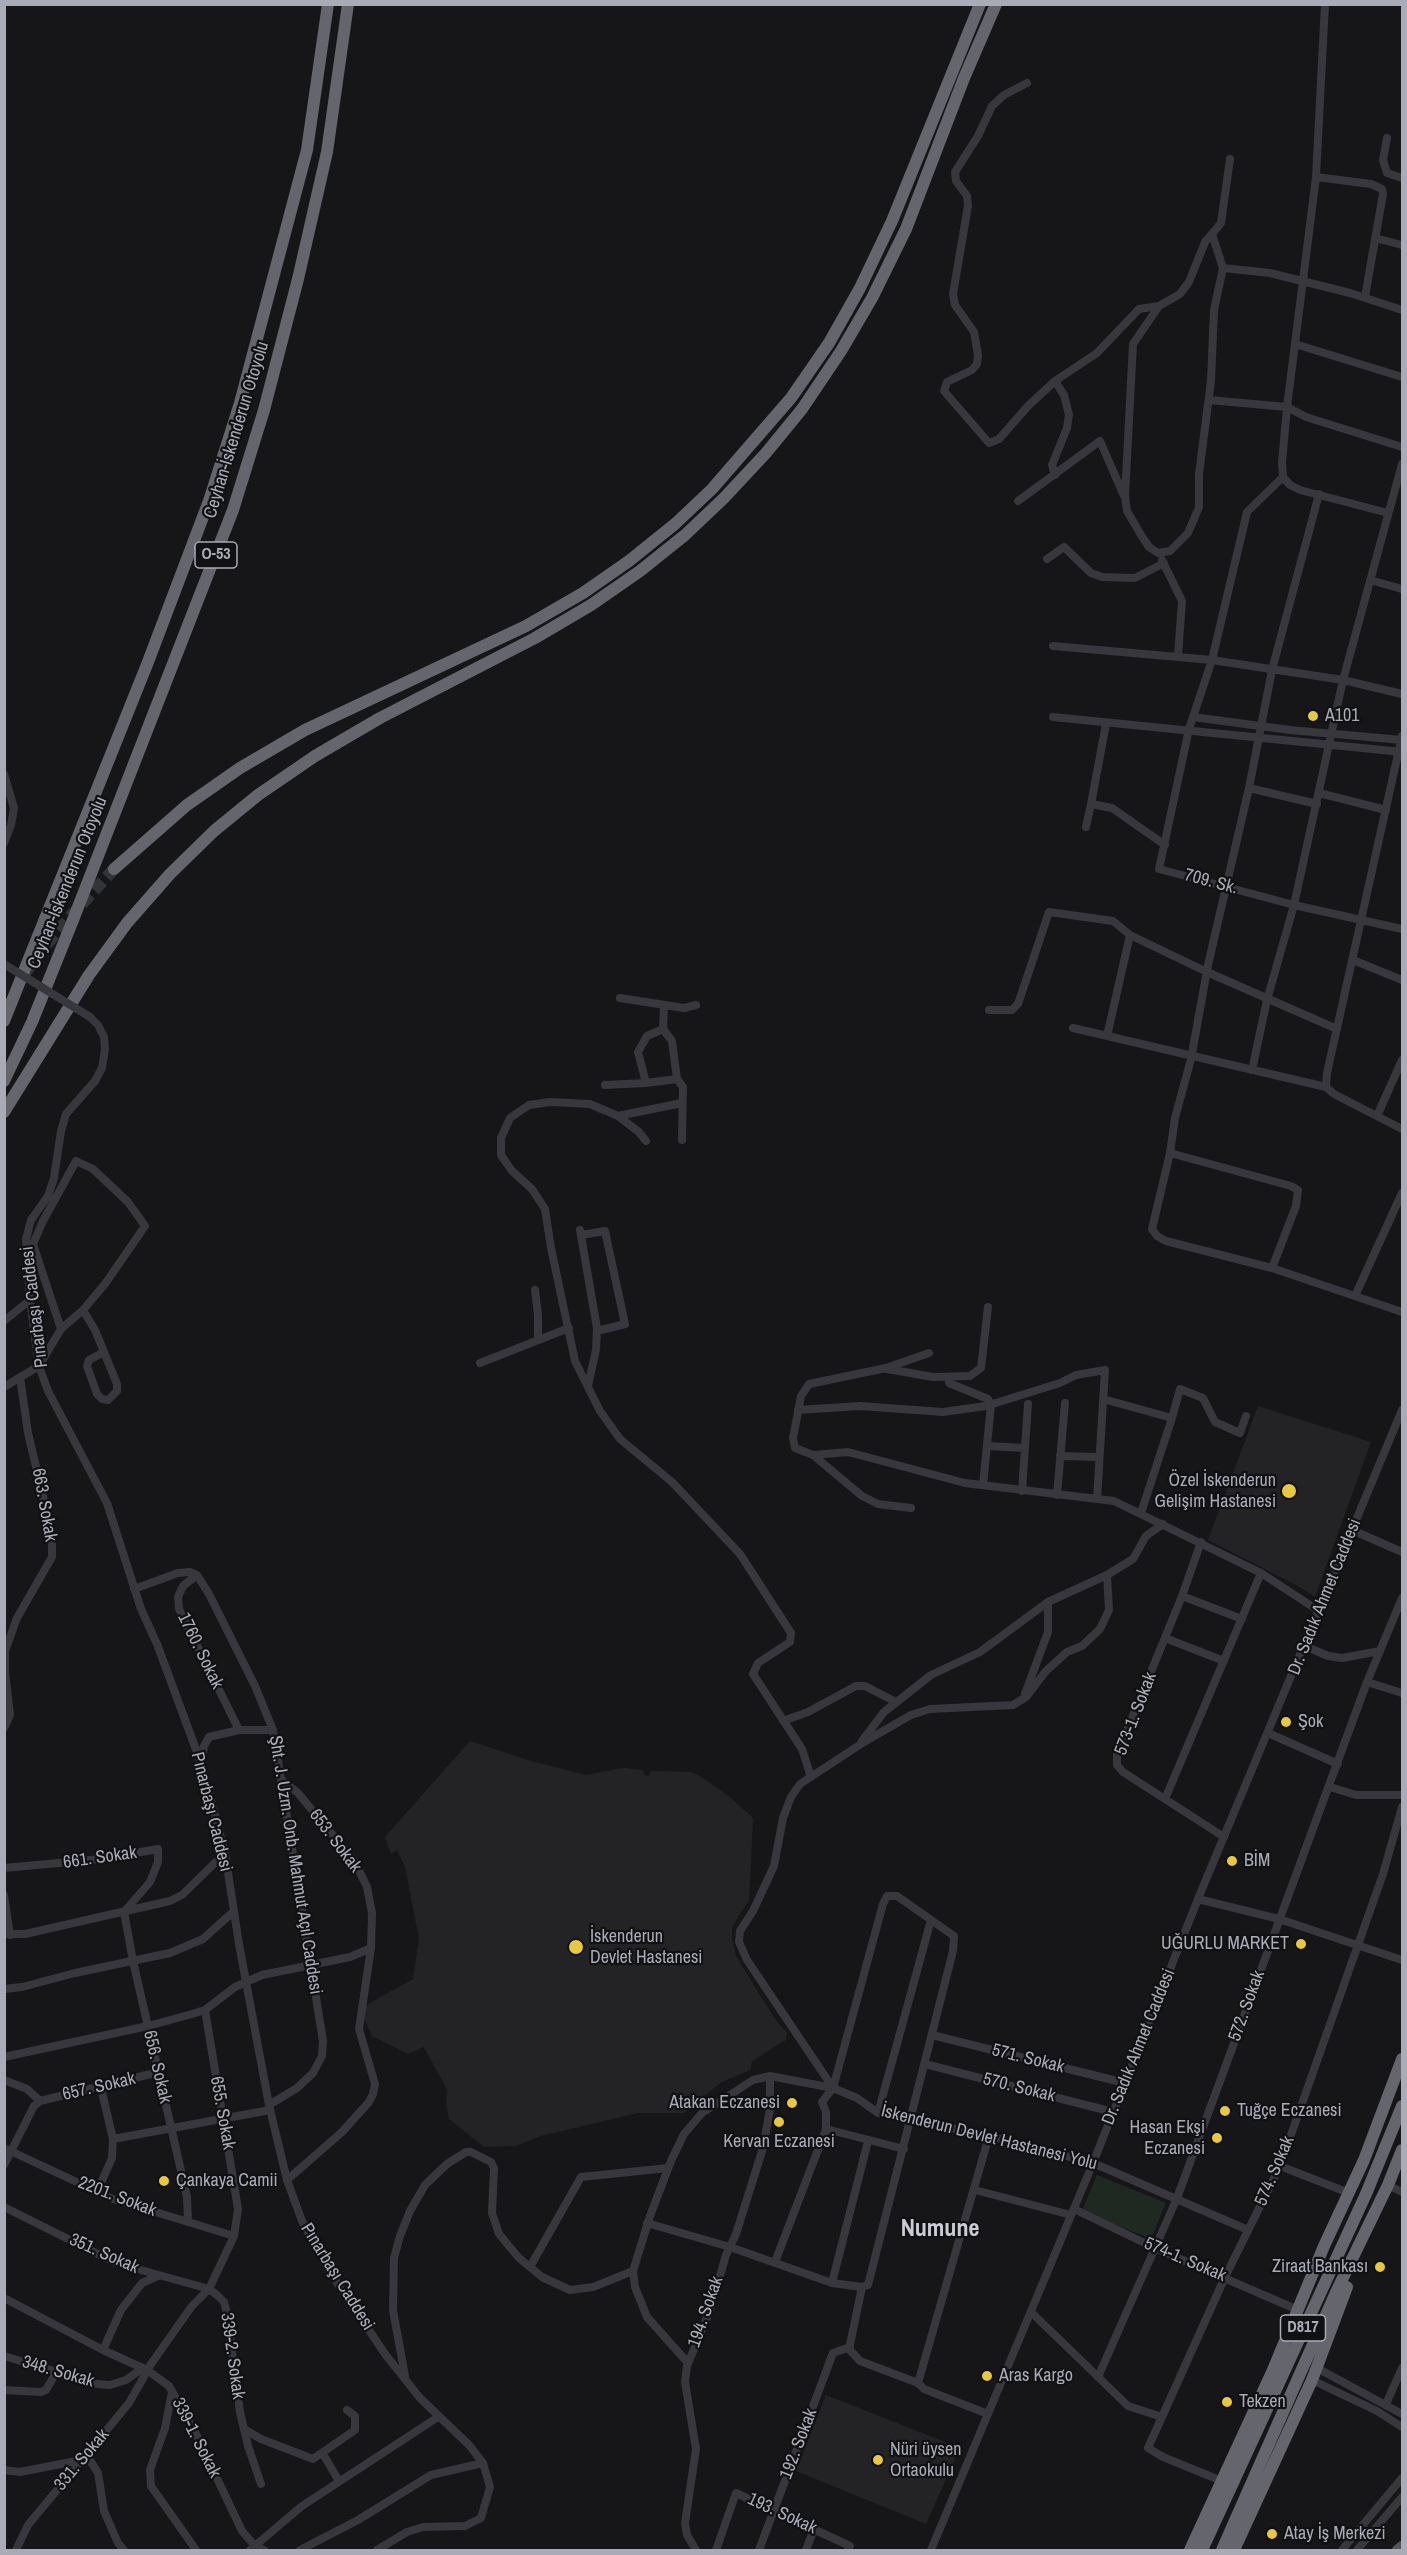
<!DOCTYPE html>
<html>
<head>
<meta charset="utf-8">
<style>
  body { margin:0 }
  #map { position:relative; width:1407px; height:2555px; overflow:hidden; background:#161618; font-family:"Archivo Narrow",sans-serif }
  canvas { display:block }
  .frame { position:absolute; inset:0; border:6px solid #a9abb7; pointer-events:none }
</style>
</head>
<body>
<div id="map">
<canvas width="1407" height="2555"></canvas>
<div class="frame"></div>
</div>
<script>
const ctx = document.querySelector('canvas').getContext('2d');
ctx.lineJoin = 'round';
function fill(path, color) { ctx.fillStyle = color; ctx.fill(path, 'evenodd'); }
const poly = rows => new Path2D(rows.map(r => 'M' + r).join(''));
function trace(path, color, width, dash) { ctx.strokeStyle = color; ctx.lineWidth = width; ctx.lineCap = dash ? 'butt' : 'round'; ctx.setLineDash(dash || []); ctx.stroke(path); }
function label(font, color, halo, rows, align = 'center') {
  ctx.font = font + ' "Archivo Narrow",sans-serif'; ctx.lineWidth = 4.5; ctx.setLineDash([]); ctx.textBaseline = 'middle'; ctx.strokeStyle = halo; ctx.fillStyle = color; for (const [text, x, y, turn = 0] of rows) {
    ctx.save(); ctx.translate(x, y); ctx.rotate((+turn || 0) * Math.PI / 180); ctx.textAlign = isNaN(turn) ? turn : align; if (halo) ctx.strokeText(text, 0, 0); ctx.fillText(text, 0, 0); ctx.restore();
  }
}
fill(poly([
  [1258,1406,1371,1442,1315,1597,1296,1585,1208,1540],
  [470,1741,531,1761,586,1775,622,1768,643,1770,644,1775,649,1776,650,1771,691,1772,700,1776,731,1798,753,1818,749,1900,732,1927,732,1938,736,1956,775,2019,787,2033,786,2040,752,2061,750,2070,720,2083,684,2113,638,2113,541,2136,516,2146,484,2147,449,2119,446,2105,447,2090,424,2047,408,2054,372,2036,364,2018,363,2007,413,1979,419,1939,405,1867,397,1850,391,1854,385,1837],
  [826,2395,960,2448,926,2524,796,2471]
]), '#232225');
fill(poly([
  [1097,2175,1166,2203,1151,2239,1082,2211]
]), '#202822');
trace(poly([
  [25,973,58,930,114,869]
]), '#333438', 12, [12, 6]);
trace(poly([
  [1027,83,1004,95,992,106,978,136,955,172,956,181,967,196,968,206,953,294,955,305,974,332,978,355,977,364,972,370,947,382,944,391,989,443,999,439,1028,406,1055,381,1064,395,1069,415,1067,428,1052,465,1055,475],
  [1387,138,1383,160,1387,173,1402,178],
  [1316,177,1325,4],
  [1212,234,1223,268,1214,310,1211,381,1199,474,1199,507,1188,533,1170,551,1158,553,1149,547,1141,535,1127,511,1125,496,1133,344,1159,306,1180,294,1189,282,1205,242,1212,234,1221,223,1230,159],
  [1375,238,1402,245],
  [1223,268,1270,273,1350,293,1402,310],
  [1365,297,1383,194,1382,189,1371,184,1316,177,1287,407,1306,417,1402,447],
  [1295,344,1402,377],
  [1055,381,1097,353,1139,309,1159,306],
  [1209,400,1287,407,1282,462,1283,477,1290,485,1300,490,1388,513],
  [1283,477,1247,512,1212,660,1189,729,1159,869,1294,905,1402,929],
  [1319,494,1272,670,1249,788,1208,965,1191,1059,1175,1118,1170,1153,1152,1229,1157,1236,1166,1241,1272,1268,1402,1312],
  [1018,501,1100,441,1124,496],
  [1047,559,1064,547,1091,573,1102,577,1135,578,1164,563],
  [1162,560,1182,601,1178,656],
  [1370,580,1402,589],
  [1053,646,1212,660,1343,680,1402,694],
  [1053,717,1402,752],
  [1193,717,1290,730,1402,740],
  [1106,724,1091,804,1112,808,1165,845],
  [1402,736,1327,1073,1326,1087,1334,1094,1402,1129],
  [4,774,14,808,11,825,4,843],
  [1249,788,1317,804],
  [1319,793,1386,810],
  [1086,827,1091,804],
  [1353,960,1402,980],
  [620,998,684,1008,696,1005],
  [989,1010,1012,1010,1018,1004,1049,912,1113,921,1130,935,1207,972,1337,1029],
  [90,1017,98,1025,104,1037,105,1049,102,1068,95,1081,66,1114,61,1131,54,1178,48,1196,31,1220,26,1239,30,1300,39,1366,48,1391,107,1503,141,1609,157,1644,201,1763,225,1853,239,1944,269,2105,287,2180,302,2221,328,2269,385,2354,420,2398,469,2445,483,2463,490,2487,481,2518,465,2526,423,2527,407,2532,377,2550],
  [1073,1028,1326,1087],
  [663,1029,672,1041,677,1079,683,1087,682,1140],
  [1107,1036,1130,935],
  [1252,1070,1267,1000,1294,905,1343,680,1402,464],
  [646,1083,677,1079],
  [605,1085,646,1083,638,1052,647,1036,663,1029,664,1005],
  [618,1116,682,1103],
  [1377,1116,1402,1060],
  [646,1141,639,1132,618,1116,590,1104,550,1102,529,1105,510,1118,501,1138,501,1155,512,1171,532,1189,545,1209,551,1248,575,1361,600,1411,620,1439,672,1482,740,1554,791,1633,790,1642,758,1663,753,1674,802,1749,811,1777],
  [1170,1153,1291,1186,1298,1190,1296,1206,1272,1268],
  [580,1230,597,1328,596,1350,588,1386],
  [581,1235,605,1231,625,1324,597,1331],
  [535,1290,538,1315,538,1340],
  [1355,1296,1402,1193],
  [83,1310,95,1330,104,1352,117,1384,117,1391,108,1400,102,1399,97,1394,87,1366,89,1360,104,1352],
  [4,1321,30,1300],
  [480,1363,569,1328],
  [887,1369,933,1377,970,1376,981,1368,988,1307],
  [949,1377,949,1383,988,1399,991,1405,983,1485],
  [4,1387,39,1366,61,1329,83,1310,105,1284,145,1226,128,1202,93,1169,76,1161,43,1221,33,1244,61,1329],
  [1103,1399,1172,1418,1180,1389,1203,1398,1215,1422,1240,1433,1246,1416],
  [798,1410,860,1406,943,1412,986,1406,1060,1383,1076,1375,1105,1370,1097,1499],
  [988,1446,1025,1448],
  [813,1455,848,1452,965,1483,1114,1501,1261,1573,1319,1611],
  [1060,1456,1099,1457],
  [1022,1491,1028,1404],
  [1057,1495,1065,1403],
  [911,1508,878,1504,862,1496,813,1455,795,1448,793,1438,801,1396,809,1384,886,1368,929,1353],
  [1141,1513,1172,1418],
  [1163,1524,1146,1536,1133,1559,1107,1575,1109,1610,1100,1629,1082,1646,1067,1652,1046,1671,1026,1697,1013,1705,930,1709,911,1715,864,1742,800,1784,791,1797,783,1818,774,1866,753,1911,740,1931,739,1942,747,1960,833,2088,857,2098,878,2113,989,2136,1093,2163,1248,2230],
  [1352,1530,1402,1552],
  [1201,1542,1182,1596,1117,1755,1117,1765,1123,1772,1224,1837],
  [197,1575,183,1586,178,1597,179,1609,239,1730],
  [134,1589,178,1573,190,1572,197,1575,209,1594,255,1686,273,1730,323,2041,322,2056,313,2073,297,2088,269,2105],
  [1182,1596,1242,1619],
  [1165,1638,1224,1661],
  [1305,1646,1328,1656,1342,1658,1380,1651],
  [1367,1682,1402,1693],
  [1025,1694,1048,1632,1048,1602],
  [783,1721,808,1712,856,1686,865,1686,896,1702],
  [4,1728,10,1715,5,1672,5,1651,17,1618,52,1557,52,1534,28,1433,20,1377],
  [1268,1733,1338,1764],
  [862,1741,884,1712,931,1675,980,1652,1048,1602,1107,1575],
  [201,1763,204,1746,209,1737,239,1730,273,1730],
  [282,1780,298,1793,355,1862,367,1887,372,1913,371,1948],
  [1330,1787,1356,1795,1402,1795],
  [1165,1799,1261,1573],
  [4,1868,102,1859,158,1849,158,1862,150,1882,124,1912,133,1961,187,2197,188,2222],
  [4,1895,10,1935],
  [1198,1899,1279,1919,1402,1960],
  [4,1934,25,1934,170,1901,182,1895,225,1853],
  [4,1989,22,1987,75,1973,170,1953,203,1939,233,1912],
  [932,2035,1125,2083],
  [4,2057,148,2026,192,2014,205,2010,235,1987,262,1975,350,1957,371,1948,359,2029,375,2084,373,2094,369,2102,342,2132,287,2180],
  [925,2064,1113,2112],
  [4,2080,27,2089,40,2101],
  [878,2113,931,1920],
  [826,2129,904,2149],
  [113,2139,270,2110],
  [4,2148,113,2199,234,2236],
  [4,2165,34,2106,40,2101,159,2072],
  [1280,2166,1349,2193],
  [1388,2185,1402,2192],
  [975,2190,1071,2215],
  [97,2192,112,2158,113,2139,101,2088],
  [4,2207,116,2263,209,2289,217,2295,224,2302,227,2313,240,2412,248,2446,261,2484],
  [1074,2209,1155,2248,1298,2310],
  [647,2223,730,2247,832,2283,862,2287,868,2285,953,1951,954,1936,897,1896,887,1896,883,1904,833,2088,822,2102,826,2112,826,2129,775,2262],
  [530,2267,581,2177,668,2168],
  [832,2283,868,2141],
  [862,2287,849,2349,860,2361,918,2383],
  [4,2298,103,2350,147,2370,169,2386,197,2436,242,2531,255,2546,264,2550],
  [1031,2312,1128,2406,1162,2417],
  [103,2350,121,2310,142,2283,158,2276],
  [4,2356,97,2384,110,2385,126,2380,143,2368],
  [688,2363,647,2317,635,2287,633,2271,650,2216,671,2161,684,2134,702,2113,753,2080,770,2076,833,2088],
  [1317,2368,1402,2414],
  [405,2376,393,2310,394,2258,400,2236,410,2211,425,2185,447,2164,466,2152,471,2152,491,2162,494,2168,492,2213,499,2234,519,2258,542,2277,570,2290,593,2287,633,2271],
  [1098,2377,1177,2198,1367,1682,1402,1598],
  [1312,2380,1377,2411,1402,2427],
  [4,2390,41,2392,46,2390,57,2371],
  [172,2392,165,2428,150,2470,151,2486,196,2550],
  [1386,2404,1402,2368],
  [988,2414,924,2389,918,2383,989,2136],
  [244,2429,261,2439,313,2459,355,2430,355,2416,347,2410],
  [86,2454,98,2473,104,2511,118,2543,124,2550],
  [323,2454,339,2481],
  [4,2470,20,2472,81,2460],
  [1222,2481,1163,2457,1148,2448,1225,2277,1280,2166,1383,1874,1402,1807],
  [16,2550,28,2525,129,2403,151,2364,192,2306,209,2289,234,2236,238,2209,205,2010],
  [250,2550,302,2506,438,2417],
  [300,2550,358,2520,431,2475,483,2463],
  [696,2550,687,2535,685,2523,696,2449,685,2382,687,2366,710,2310,726,2255,736,2234,763,2148,770,2109,770,2076],
  [716,2550,736,2493,850,2546,848,2550],
  [759,2550,833,2353,850,2347],
  [806,2550,814,2529],
  [931,2550,1093,2163,1200,1894,1402,1410],
  [1342,2550,1402,2478],
  [1357,2550,1402,2497]
]), '#37373d', 8);
trace(poly([
  [1397,2550,1402,2546]
]), '#54545c', 10);
trace(poly([
  [114,869,187,805,240,768,305,730,526,626,583,593,629,561,675,524,712,489,791,398,829,343,860,288,892,221,980,4],
  [4,1021,148,662,209,501,240,403,307,150,328,4],
  [4,1081,32,1022,73,920,233,510,264,410,298,279,327,152,348,4],
  [4,1112,89,975,127,923,170,874,214,831,258,795,315,756,380,718,535,638,591,605,640,571,685,535,724,498,766,453,802,409,841,351,872,298,906,229,964,78,996,4],
  [1190,2550,1273,2370,1324,2246,1364,2160,1402,2059],
  [1202,2550,1366,2194,1402,2106],
  [1222,2550,1338,2288,1388,2185,1402,2150],
  [1234,2550,1312,2380,1347,2287]
]), '#64656d', 12);
trace(poly([
  [4,964,90,1017]
]), '#37373d', 8);
for (const [x, y, r, color] of [
  [1313,716,6,"#e7c83f"],
  [1289,1491,8,"#e7c83f"],
  [1286,1722,6,"#e7c83f"],
  [1232,1861,6,"#e7c83f"],
  [1301,1944,6,"#e7c83f"],
  [576,1947,8,"#e7c83f"],
  [792,2103,6,"#e7c83f"],
  [1225,2111,6,"#e7c83f"],
  [779,2122,6,"#e7c83f"],
  [1217,2138,6,"#e7c83f"],
  [164,2181,6,"#e7c83f"],
  [1380,2267,6,"#e7c83f"],
  [987,2376,6,"#e7c83f"],
  [1227,2402,6,"#e7c83f"],
  [878,2460,6,"#e7c83f"],
  [1272,2534,6,"#e7c83f"]
]) { const dot = new Path2D(); dot.arc(x, y, r, 0, 2 * Math.PI); ctx.fillStyle = color; ctx.fill(dot); trace(dot, '#111113', 2); }
for (const [x, y, w] of [
  [216,555,42],
  [1303,2328,45]
]) { const box = new Path2D(); box.roundRect(x - w / 2, y - 13, w, 26, 4.5); ctx.fillStyle = '#111113'; ctx.fill(box); trace(box, '#a9abb7', 1.5); }
label('bold 16px', '#a9abb7', null, [
  ["O-53",216,555],
  ["D817",1303,2328]
]);
label('18px', '#a9abb7', '#111113', [
  ["Ceyhan-İskenderun Otoyolu",237,430,-73],
  ["709. Sk.",1211,882,15],
  ["Ceyhan-İskenderun Otoyolu",68,883,-68],
  ["Pınarbaşı Caddesi",35,1307,-97],
  ["663. Sokak",44,1505,80],
  ["Dr. Sadık Ahmet Caddesi",1325,1597,-68],
  ["1760. Sokak",200,1651,64],
  ["573-1. Sokak",1136,1714,-69],
  ["Pınarbaşı Caddesi",211,1812,76],
  ["653. Sokak",335,1841,53],
  ["661. Sokak",100,1858,-8],
  ["Şht. J. Uzm. Onb. Mahmut Açıl Caddesi",295,1865,81],
  ["572. Sokak",1247,2006,-70],
  ["Dr. Sadık Ahmet Caddesi",1139,2047,-68],
  ["571. Sokak",1028,2059,14],
  ["656. Sokak",157,2067,77],
  ["657. Sokak",99,2087,-13],
  ["570. Sokak",1019,2088,14],
  ["655. Sokak",222,2113,80],
  ["İskenderun Devlet Hastanesi Yolu",989,2138,14],
  ["574. Sokak",1275,2171,-67],
  ["2201. Sokak",117,2197,21],
  ["351. Sokak",104,2254,24],
  ["574-1. Sokak",1185,2260,23],
  ["Pınarbaşı Caddesi",337,2277,58],
  ["194. Sokak",706,2312,-71],
  ["339-2. Sokak",232,2356,82],
  ["348. Sokak",58,2372,16],
  ["339-1. Sokak",196,2438,63],
  ["192. Sokak",799,2444,-69],
  ["331. Sokak",82,2460,-50],
  ["193. Sokak",782,2514,25]
]);
label('18px', '#a9abb7', '#111113', [
  ["A101",1325,716],
  ["Özel İskenderun",1276,1481,"right"],
  ["Gelişim Hastanesi",1276,1502,"right"],
  ["Şok",1298,1722],
  ["BİM",1244,1861],
  ["İskenderun",590,1937],
  ["Devlet Hastanesi",590,1958],
  ["UĞURLU MARKET",1289,1944,"right"],
  ["Atakan Eczanesi",780,2103,"right"],
  ["Tuğçe Eczanesi",1237,2111],
  ["Hasan Ekşi",1205,2128,"right"],
  ["Eczanesi",1205,2149,"right"],
  ["Kervan Eczanesi",779,2142,"center"],
  ["Çankaya Camii",176,2181],
  ["Ziraat Bankası",1368,2267,"right"],
  ["Aras Kargo",999,2376],
  ["Tekzen",1239,2402],
  ["Nüri üysen",890,2450],
  ["Ortaokulu",890,2471],
  ["Atay İş Merkezi",1284,2534]
], 'left');
label('bold 24px', '#cacbd3', '#111113', [
  ["Numune",940,2230]
]);
</script>
</body>
</html>
